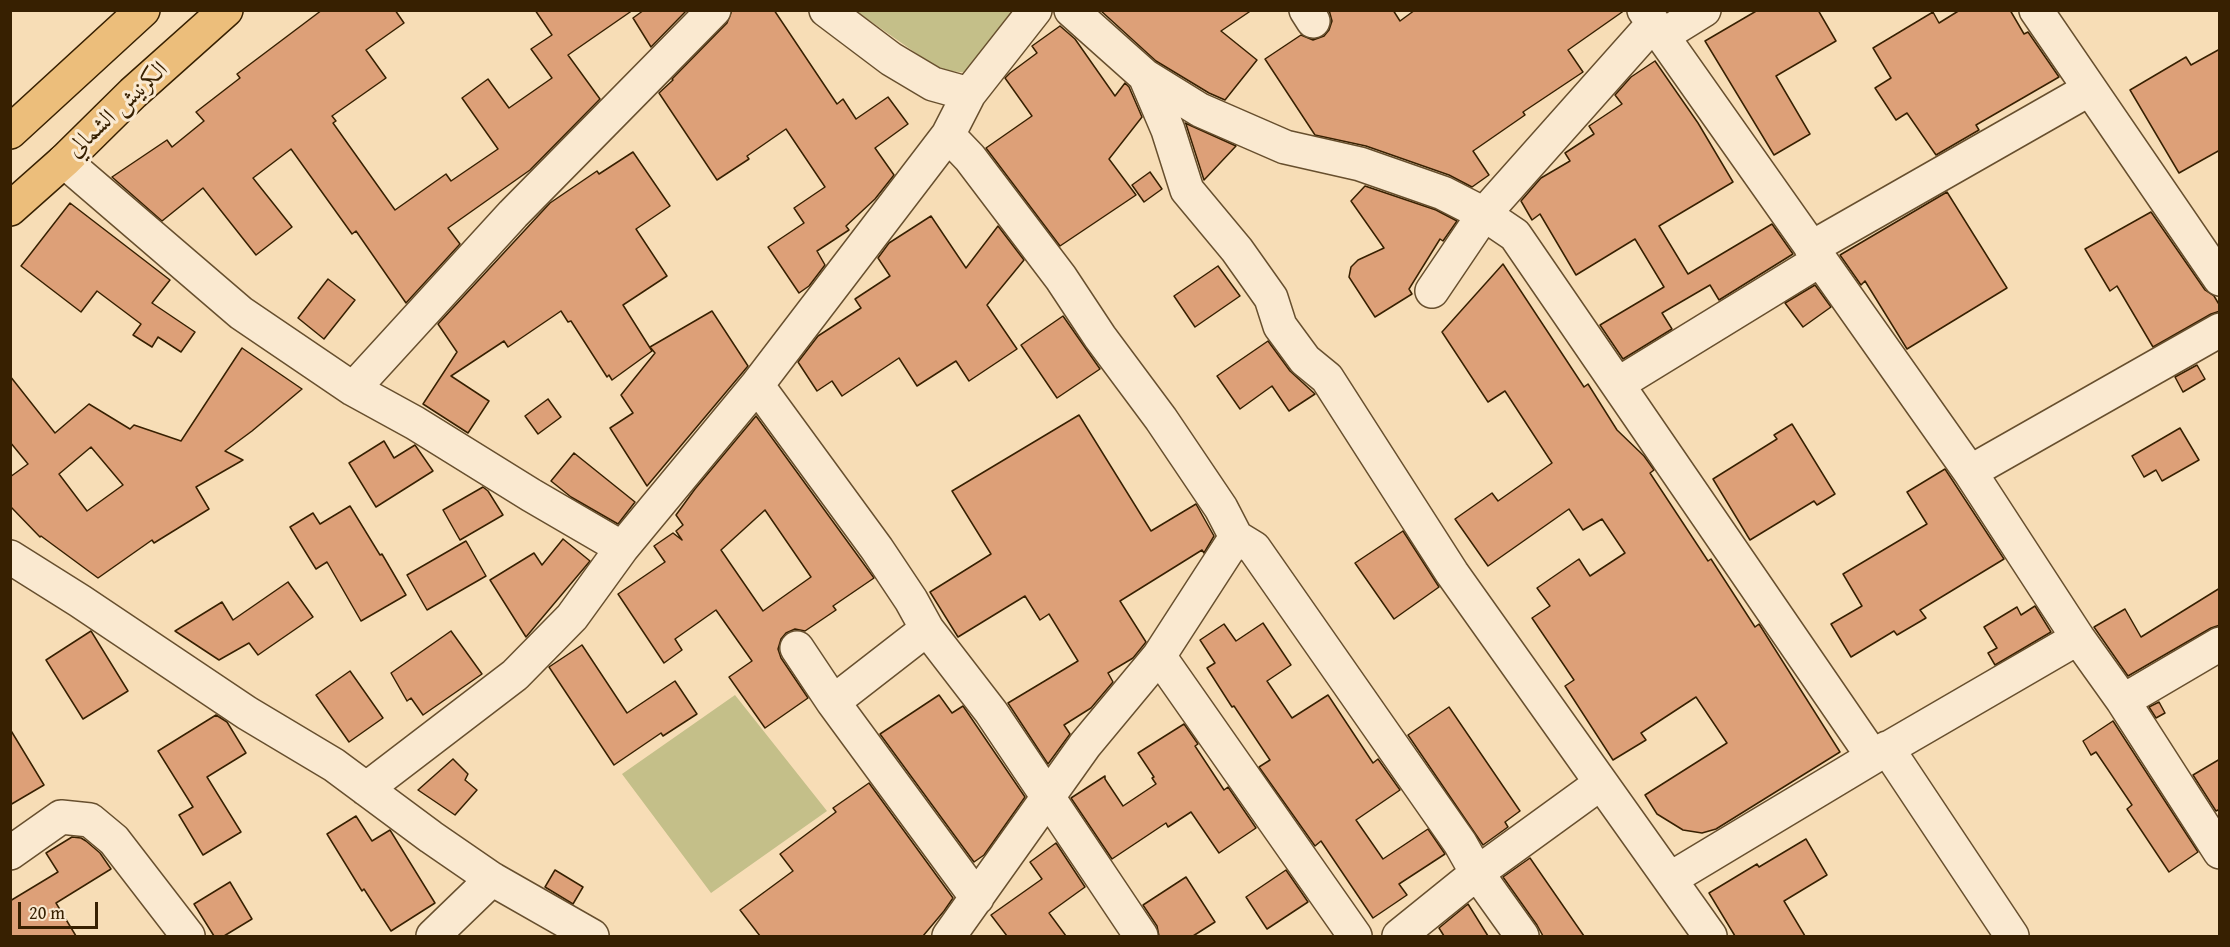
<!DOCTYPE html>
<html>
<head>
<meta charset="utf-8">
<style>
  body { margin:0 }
  #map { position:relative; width:2230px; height:947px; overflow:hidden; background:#f7ddb6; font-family:"Gentium Book Plus",serif }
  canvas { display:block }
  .frame { position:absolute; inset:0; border:12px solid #372001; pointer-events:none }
  .scale { position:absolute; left:18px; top:902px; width:80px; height:27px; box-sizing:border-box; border:3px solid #372001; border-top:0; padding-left:8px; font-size:18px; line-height:21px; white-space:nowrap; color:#372001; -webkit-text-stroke:4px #fae9d0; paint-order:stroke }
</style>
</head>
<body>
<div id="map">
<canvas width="2230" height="947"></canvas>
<div class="frame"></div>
<div class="scale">20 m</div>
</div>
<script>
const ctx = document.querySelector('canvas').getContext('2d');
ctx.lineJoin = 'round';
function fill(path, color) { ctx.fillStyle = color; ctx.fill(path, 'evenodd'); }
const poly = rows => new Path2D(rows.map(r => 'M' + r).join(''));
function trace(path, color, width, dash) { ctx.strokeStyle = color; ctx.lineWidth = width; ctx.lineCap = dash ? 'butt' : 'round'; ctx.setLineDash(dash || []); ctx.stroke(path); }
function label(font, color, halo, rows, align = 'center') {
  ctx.font = font + ' "Gentium Book Plus",Amiri,serif'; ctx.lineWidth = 6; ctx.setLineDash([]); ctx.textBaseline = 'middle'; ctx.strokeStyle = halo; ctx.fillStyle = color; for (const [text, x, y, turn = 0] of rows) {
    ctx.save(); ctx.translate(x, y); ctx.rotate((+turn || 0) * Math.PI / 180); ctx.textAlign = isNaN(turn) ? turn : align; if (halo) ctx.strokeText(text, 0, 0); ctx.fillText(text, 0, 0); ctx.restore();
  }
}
fill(poly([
  [856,11,1018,11,969,73,940,70],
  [735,695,827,811,711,893,622,774]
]), '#c4bf89');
const building = poly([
  [322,10,395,10,404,23,366,50,386,78,332,116,336,121,333,123,395,210,446,174,451,181,498,149,462,98,488,79,509,108,552,78,531,49,552,35,535,10,633,10,568,55,600,99,530,170,448,228,460,244,406,303,356,231,352,234,291,149,253,178,292,227,256,255,203,188,162,221,112,177,167,140,172,147,204,121,196,112,240,78,237,74,322,10],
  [644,10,687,10,651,47,633,18,644,10],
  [732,10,774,10,837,104,843,99,856,119,888,97,908,124,875,148,894,175,875,199,846,226,849,230,817,251,825,265,809,286,799,293,768,247,804,223,794,208,825,187,786,129,747,156,749,159,717,180,659,93,673,80,672,79,727,23,732,10],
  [1100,10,1252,10,1221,31,1257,60,1225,100,1209,93,1156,61,1100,10],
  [1329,10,1393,10,1400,21,1415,10,1625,10,1568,50,1583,72,1523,112,1525,115,1473,151,1489,175,1472,187,1449,175,1366,146,1315,135,1265,59,1301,35,1313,40,1324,36,1329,30,1332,21,1329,10],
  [1758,10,1818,10,1836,41,1776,76,1810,134,1774,155,1705,41,1758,10],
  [1960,10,2010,10,2024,34,2028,32,2059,77,1976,125,1979,130,1936,155,1907,113,1896,120,1875,88,1891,78,1873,48,1933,12,1939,23,1960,10],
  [1060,26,1075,39,1115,96,1125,83,1129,87,1142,117,1109,159,1136,195,1060,246,986,148,1032,116,1005,78,1010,73,1037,53,1032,46,1060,26],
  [2220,49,2220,150,2179,173,2130,90,2186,57,2191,65,2220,49],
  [1655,61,1698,123,1733,182,1659,226,1688,274,1772,224,1793,254,1719,300,1710,285,1662,313,1672,329,1623,359,1600,325,1664,287,1635,239,1576,275,1540,214,1532,220,1521,201,1541,178,1570,161,1565,153,1594,134,1589,126,1622,104,1615,95,1631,77,1655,61],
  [1185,123,1236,146,1204,180,1186,124,1185,123],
  [633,152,670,206,636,229,667,276,623,305,652,351,612,380,609,375,607,377,571,321,568,322,561,311,508,347,504,341,451,376,489,401,468,433,423,404,457,352,438,324,550,203,597,171,599,174,633,152],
  [1150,172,1162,189,1144,202,1132,185,1150,172],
  [1365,186,1436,210,1457,221,1443,241,1440,239,1409,289,1412,294,1375,317,1349,277,1351,267,1358,260,1384,248,1351,201,1365,186],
  [1947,192,2007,288,1907,349,1865,281,1861,285,1840,255,1947,192],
  [70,203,170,280,152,303,195,332,181,352,158,337,152,347,133,335,141,324,97,291,81,312,21,266,70,203],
  [2151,212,2205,290,2214,296,2220,306,2220,311,2211,314,2153,347,2117,286,2110,291,2085,249,2151,212],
  [931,216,966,268,998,226,1024,260,987,305,1017,349,969,381,956,361,917,386,899,358,842,396,832,381,817,391,798,362,818,336,861,308,855,299,890,276,878,258,889,243,931,216],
  [1503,264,1584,387,1588,384,1617,430,1644,456,1654,470,1650,473,1708,561,1711,559,1755,627,1759,624,1840,752,1716,829,1702,833,1683,830,1657,814,1645,795,1727,743,1696,697,1641,733,1646,740,1613,760,1565,686,1574,680,1532,618,1550,606,1537,588,1579,559,1590,576,1625,553,1602,519,1583,530,1569,509,1488,566,1455,519,1492,493,1498,501,1552,463,1505,391,1488,402,1442,332,1503,264],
  [1218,266,1240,296,1195,327,1174,296,1218,266],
  [328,279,355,300,324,339,298,318,328,279],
  [1815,285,1831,307,1803,327,1785,303,1815,285],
  [712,311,748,366,647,486,610,428,633,413,621,395,655,353,650,347,712,311],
  [1063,316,1100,369,1057,398,1021,345,1063,316],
  [1268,341,1290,371,1315,394,1289,411,1272,386,1240,409,1217,376,1268,341],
  [242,348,302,389,252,431,225,451,243,460,196,487,209,509,154,543,152,540,98,578,41,536,40,537,10,506,10,477,28,464,10,442,10,376,55,433,89,404,130,429,134,425,181,441,242,348],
  [91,447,123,485,87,511,59,474,91,447],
  [2197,365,2205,379,2183,392,2175,377,2197,365],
  [548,399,561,417,538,434,525,416,548,399],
  [1079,415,1151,531,1196,504,1214,536,1204,553,1202,550,1120,601,1146,642,1133,658,1108,673,1113,682,1091,708,1064,725,1070,734,1048,764,1008,703,1078,661,1049,614,1040,620,1025,596,958,637,930,592,991,554,952,491,1079,415],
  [756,416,874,578,833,606,836,610,805,631,795,629,786,633,781,639,778,649,781,658,808,698,765,728,729,677,752,661,716,610,675,639,682,650,664,663,618,594,665,562,654,546,673,533,682,540,676,531,683,525,676,515,695,489,756,416],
  [765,510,811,577,763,611,721,550,765,510],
  [1792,424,1835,494,1817,505,1814,501,1750,540,1713,479,1777,439,1774,435,1792,424],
  [2180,428,2199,460,2162,481,2156,470,2144,477,2132,456,2180,428],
  [384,441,394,458,415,445,433,471,376,507,349,463,384,441],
  [574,453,635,502,618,524,571,497,551,481,574,453],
  [1945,469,2004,559,1920,610,1926,618,1897,635,1894,631,1851,657,1831,624,1862,606,1843,574,1927,524,1907,492,1945,469],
  [483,487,488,491,503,515,460,540,443,510,483,487],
  [350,506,380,555,382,554,406,595,361,621,327,562,316,569,290,527,313,513,320,524,350,506],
  [1403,531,1439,587,1394,619,1355,563,1403,531],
  [563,539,590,561,526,637,490,580,534,553,542,565,563,539],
  [466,541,486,576,427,610,407,575,466,541],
  [288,582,313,617,258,655,249,643,219,660,175,631,222,602,233,620,288,582],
  [2220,588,2220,625,2211,628,2128,676,2094,627,2125,609,2141,637,2220,588],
  [2035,606,2051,632,1995,665,1988,653,1997,648,1984,627,2017,607,2021,615,2035,606],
  [1263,623,1291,665,1267,681,1292,718,1328,695,1373,763,1378,759,1400,790,1356,820,1383,859,1428,829,1445,854,1399,884,1407,895,1373,918,1321,841,1315,846,1259,767,1270,760,1234,706,1232,707,1207,668,1215,663,1200,640,1224,624,1236,641,1263,623],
  [91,631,128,691,83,719,46,660,91,631],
  [451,631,482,674,423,715,411,698,407,701,391,673,451,631],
  [582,645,627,713,675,681,697,714,663,736,661,733,614,765,549,667,582,645],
  [350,671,383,718,349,742,316,695,350,671],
  [939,695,952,713,963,706,1025,797,984,855,974,862,880,734,939,695],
  [2159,702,2165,713,2156,718,2149,707,2159,702],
  [1449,707,1520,811,1505,822,1508,827,1483,845,1408,735,1449,707],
  [216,715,227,722,246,753,207,777,241,832,203,855,179,815,193,807,158,751,216,715],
  [2113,721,2198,852,2169,872,2127,809,2132,805,2096,752,2091,755,2083,741,2113,721],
  [1184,724,1198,744,1195,746,1224,790,1228,787,1256,828,1219,853,1191,812,1168,827,1166,823,1112,859,1071,798,1105,776,1105,779,1123,806,1156,784,1152,778,1154,777,1138,753,1184,724],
  [10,729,44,785,10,805,10,729],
  [453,759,468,774,465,780,477,790,455,815,418,790,453,759],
  [2220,759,2220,809,2216,811,2193,775,2220,759],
  [869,783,953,898,944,911,923,936,760,936,740,910,793,871,780,854,836,812,833,808,869,783],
  [356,816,372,841,390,830,435,903,391,931,364,889,362,891,327,834,356,816],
  [72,837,81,838,86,841,100,853,111,869,56,903,76,936,10,936,10,901,58,872,46,853,72,837],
  [1806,839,1827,875,1784,901,1805,936,1735,936,1709,893,1757,864,1759,867,1806,839],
  [1056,843,1085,887,1049,913,1066,936,1007,936,991,915,1042,879,1030,862,1056,843],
  [1530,858,1584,936,1543,936,1537,925,1503,877,1530,858],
  [555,870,583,887,573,904,545,887,555,870],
  [1286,870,1308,902,1267,929,1246,897,1286,870],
  [1186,877,1215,922,1193,936,1159,936,1157,926,1143,905,1186,877],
  [230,882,252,919,224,936,214,936,194,904,230,882],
  [1468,904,1488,936,1444,936,1439,928,1468,904]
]);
fill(building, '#dda078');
trace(building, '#372001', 1.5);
const minor = poly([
  [826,10,891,59,933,84,969,94],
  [1071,10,1145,76,1200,110,1285,147,1360,164,1443,193,1484,214,1515,235,1873,757,2078,638],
  [1306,10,1313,21],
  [1644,10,1970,472,2078,638,2123,701,2220,852],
  [2036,10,2220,279],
  [1662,36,1704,10],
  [1145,76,1168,130,1187,190,1237,250,1271,298,1280,326,1305,360,1327,378,1452,573,1710,936],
  [948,135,970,158,1061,278,1100,337,1161,419,1221,508,1236,537,1254,548,1460,843,1477,873,1522,936],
  [64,161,241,313,353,389,415,423,531,495,622,548,757,385,948,135,969,94,1035,10],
  [1811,248,2088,90],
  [1432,291,1484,214,1653,24],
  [1618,384,1820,260],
  [757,385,877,549,911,600,927,629,991,712,1141,936],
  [353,389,513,214,714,10],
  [1970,472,2220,330],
  [10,557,80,601,247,713,334,765,431,837,492,879,592,936],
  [797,648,833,702,977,898],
  [1159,656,1355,936],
  [2123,701,2220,644],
  [833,702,927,629],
  [1887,748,2012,936],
  [366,789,515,675,572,617,622,548],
  [10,853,61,817,90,820,114,840,188,936],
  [1670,879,1873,757],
  [433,936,492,879],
  [949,936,1085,745,1159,656,1236,537],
  [1399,936,1477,873,1601,783]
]);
const major = poly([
  [10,132,143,10],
  [10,209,64,161,133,93,226,10]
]);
trace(minor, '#674f2e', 36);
trace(major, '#372001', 36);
trace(minor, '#fae9d0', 33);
trace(major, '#ecbe7b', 33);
label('24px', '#372001', '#fae9d0', [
  ["الكرنيش الشمالي",118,110,-43]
]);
</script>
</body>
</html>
